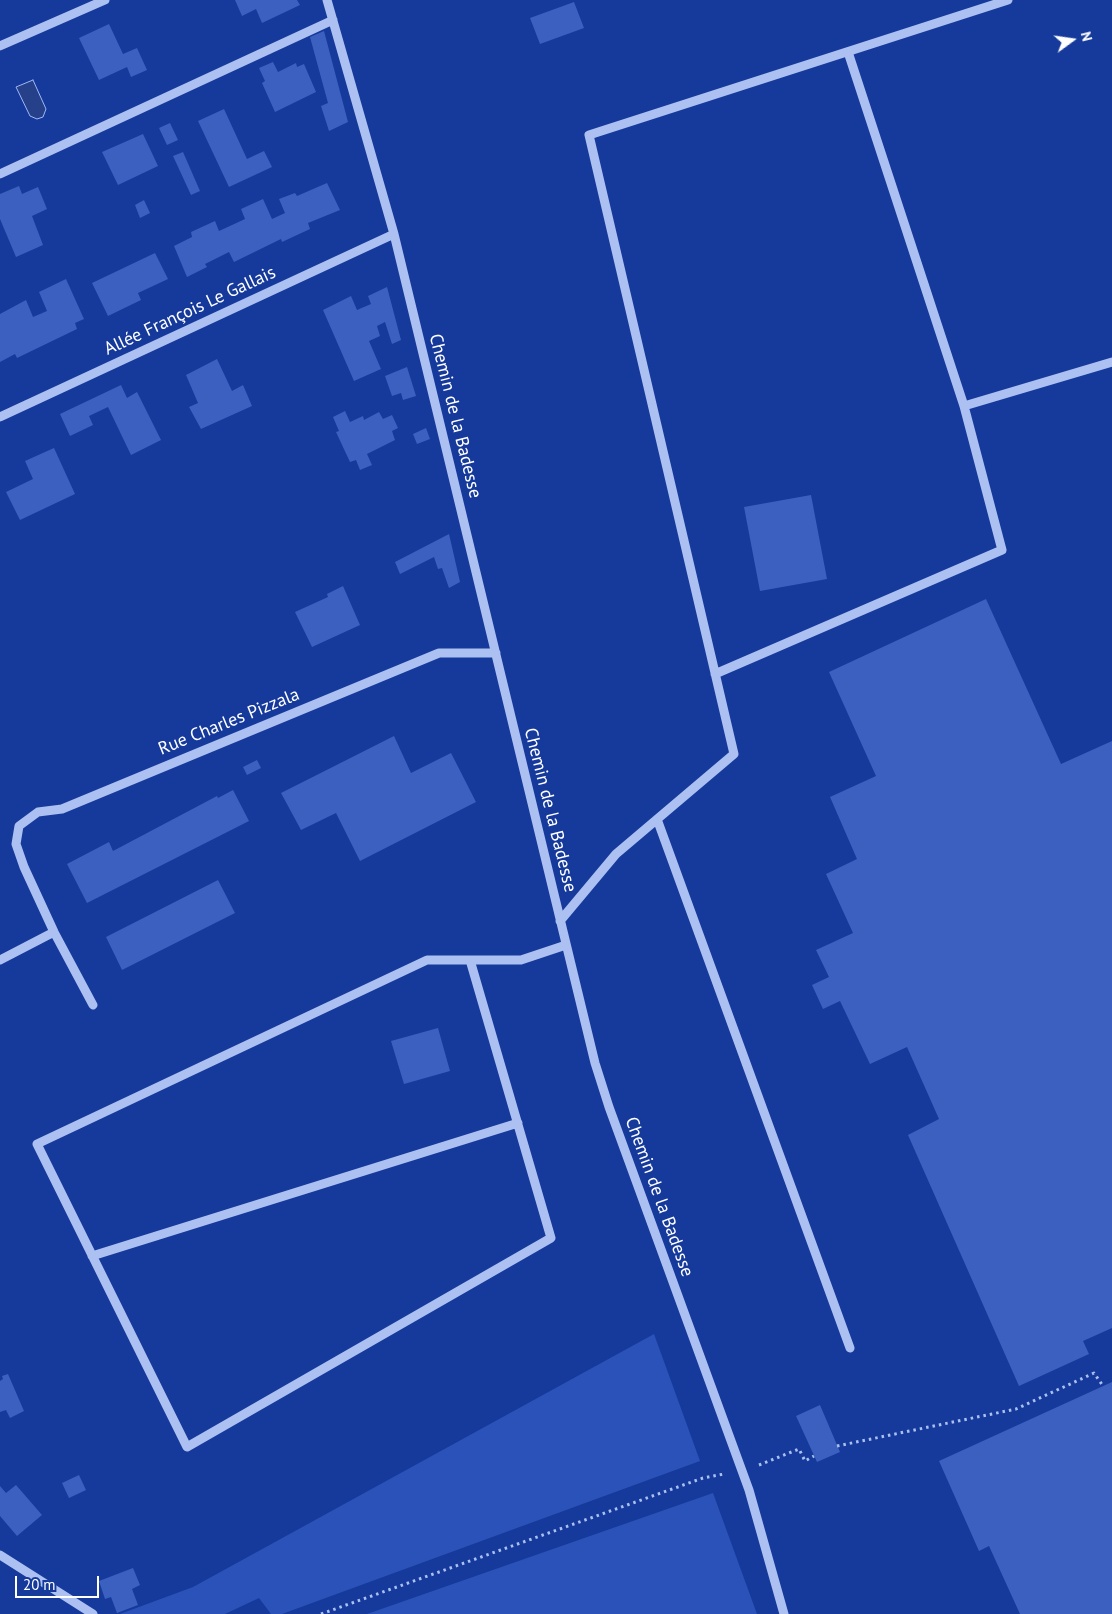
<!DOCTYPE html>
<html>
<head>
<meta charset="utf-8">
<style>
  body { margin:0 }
  #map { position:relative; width:1112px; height:1614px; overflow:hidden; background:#163a9b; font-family:"PT Sans",sans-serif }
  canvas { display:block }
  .north { position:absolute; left:1047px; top:15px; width:50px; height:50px; -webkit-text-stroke:4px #163a9b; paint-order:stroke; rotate:76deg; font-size:14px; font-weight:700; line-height:20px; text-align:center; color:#fff }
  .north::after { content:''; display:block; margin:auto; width:18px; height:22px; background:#fff; clip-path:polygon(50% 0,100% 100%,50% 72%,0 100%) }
  .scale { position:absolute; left:15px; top:1576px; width:84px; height:22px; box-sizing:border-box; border:2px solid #fff; border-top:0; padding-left:6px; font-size:15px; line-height:18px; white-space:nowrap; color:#fff; -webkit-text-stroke:4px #163a9b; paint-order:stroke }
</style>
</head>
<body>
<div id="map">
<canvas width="1112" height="1614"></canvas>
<div class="north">N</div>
<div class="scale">20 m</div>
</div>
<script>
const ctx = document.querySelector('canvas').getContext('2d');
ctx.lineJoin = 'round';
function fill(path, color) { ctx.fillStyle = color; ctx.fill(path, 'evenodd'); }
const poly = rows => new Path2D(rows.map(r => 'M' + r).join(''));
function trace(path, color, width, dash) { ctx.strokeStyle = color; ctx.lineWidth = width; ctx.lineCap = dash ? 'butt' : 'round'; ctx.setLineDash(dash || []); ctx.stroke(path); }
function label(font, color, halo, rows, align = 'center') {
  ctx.font = font + ' "PT Sans",sans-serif'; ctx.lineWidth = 4.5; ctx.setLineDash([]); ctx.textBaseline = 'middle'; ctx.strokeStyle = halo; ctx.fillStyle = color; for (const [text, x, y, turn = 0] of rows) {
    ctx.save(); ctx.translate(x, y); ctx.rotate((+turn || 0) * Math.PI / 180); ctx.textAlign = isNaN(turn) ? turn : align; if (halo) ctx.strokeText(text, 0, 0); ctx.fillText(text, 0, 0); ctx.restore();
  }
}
fill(poly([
  [654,1334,700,1461,282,1614,271,1614,259,1598,225,1614,120,1614,193,1587],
  [713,1493,757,1614,367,1614]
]), '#2a52b8');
const water = poly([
  [33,80,46,109,43,117,37,119,30,116,16,87,33,80]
]);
fill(water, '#27408a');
trace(water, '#9fb8f5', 1);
fill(poly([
  [235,0,297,0,300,5,262,23,256,9,242,16],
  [574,2,584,28,540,44,530,18],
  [109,24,123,54,137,48,147,70,131,77,127,67,99,80,79,38],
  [324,31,348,122,329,131,321,106,328,103,310,37],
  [273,62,278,72,296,63,297,67,304,64,316,92,275,112,262,83,265,81,259,68],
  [224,109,247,159,264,151,272,167,229,187,198,121],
  [170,123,178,140,167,145,159,128],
  [143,134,158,166,118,185,102,152],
  [183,152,200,191,191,195,173,156],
  [327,183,340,210,308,223,310,229,282,242,281,239,234,262,229,252,205,264,207,267,187,277,174,246,192,237,191,232,215,221,219,231,245,219,241,209,263,199,272,219,285,213,279,199,295,193,297,196],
  [19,186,22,194,38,187,47,209,32,216,43,245,16,257,0,219,0,194],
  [144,200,150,213,140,218,135,205],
  [155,253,168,279,138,293,141,300,108,316,92,283],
  [66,279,84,319,75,323,77,329,17,358,15,354,0,362,0,314,26,300,33,317,47,311,39,292],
  [387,287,401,340,392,344,385,322,377,326,380,336,369,341,381,369,354,381,323,310,351,296,357,310,371,304,368,296],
  [217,359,232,391,243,385,252,406,201,429,189,407,198,403,186,375],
  [407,367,416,396,403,400,401,393,392,396,385,376],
  [121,385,127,398,137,392,161,440,131,455,108,407,89,416,93,425,70,436,60,414],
  [345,411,350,422,363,416,364,420,379,412,383,419,392,415,398,428,392,431,395,440,367,454,372,465,360,470,356,460,350,462,336,432,339,431,333,417],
  [426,428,430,439,417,444,413,434],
  [54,448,75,494,20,520,6,492,33,479,25,461],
  [811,495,827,579,760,591,744,507],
  [449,534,460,582,449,588,442,568,438,569,434,557,400,574,395,562],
  [343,586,360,625,312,647,295,612,328,597,327,594],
  [986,599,1061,764,1112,741,1112,1328,1083,1341,1089,1354,1019,1386,908,1135,939,1119,907,1047,870,1064,840,1001,823,1009,812,985,829,977,816,950,853,933,826,874,857,859,830,797,876,776,829,672],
  [394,736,411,773,451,753,476,802,360,861,336,813,301,830,281,793],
  [257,760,261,768,247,775,243,767],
  [233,790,249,821,87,903,67,864,109,842,113,851,217,796,218,798],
  [218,880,235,913,122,970,106,937],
  [438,1028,450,1071,404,1084,391,1041],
  [8,1374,24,1411,10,1418,6,1410,0,1412,0,1381,3,1379,2,1376],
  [1112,1382,1112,1614,1020,1614,989,1546,979,1551,939,1461],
  [820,1405,840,1452,817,1462,796,1416],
  [79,1475,86,1490,69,1498,62,1483],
  [16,1485,42,1515,17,1536,0,1516,0,1486,6,1493],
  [133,1568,140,1585,132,1589,138,1605,117,1613,111,1597,105,1599,99,1581]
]), '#3b60c0');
trace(poly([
  [837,1446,1016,1409,1094,1373,1103,1386],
  [759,1465,799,1449,805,1461,814,1456],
  [321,1614,703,1478,724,1474]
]), '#acc0f2', 3, [2.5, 4]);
trace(poly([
  [327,0,394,234,595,1063,609,1107,749,1490,784,1614],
  [0,46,105,0],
  [848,52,964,406],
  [0,174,333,20],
  [0,417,394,234],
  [715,674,1002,550,964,406,1112,362],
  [657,819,850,1348],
  [560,921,616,854,734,754,589,135,1008,0],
  [0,960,54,932],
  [470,960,551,1238,187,1447,37,1144,427,960,521,960,566,945],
  [93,1005,54,932,24,867,16,844,19,826,38,812,62,809,439,653,496,653],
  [92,1256,518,1123],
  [0,1555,93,1614]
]), '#acc0f2', 9);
label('18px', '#fff', '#163a9b', [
  ["Allée François Le Gallais",190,311,-25],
  ["Chemin de la Badesse",455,416,76],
  ["Rue Charles Pizzala",229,722,-22],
  ["Chemin de la Badesse",550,810,76],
  ["Chemin de la Badesse",659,1197,70]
]);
</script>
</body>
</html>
